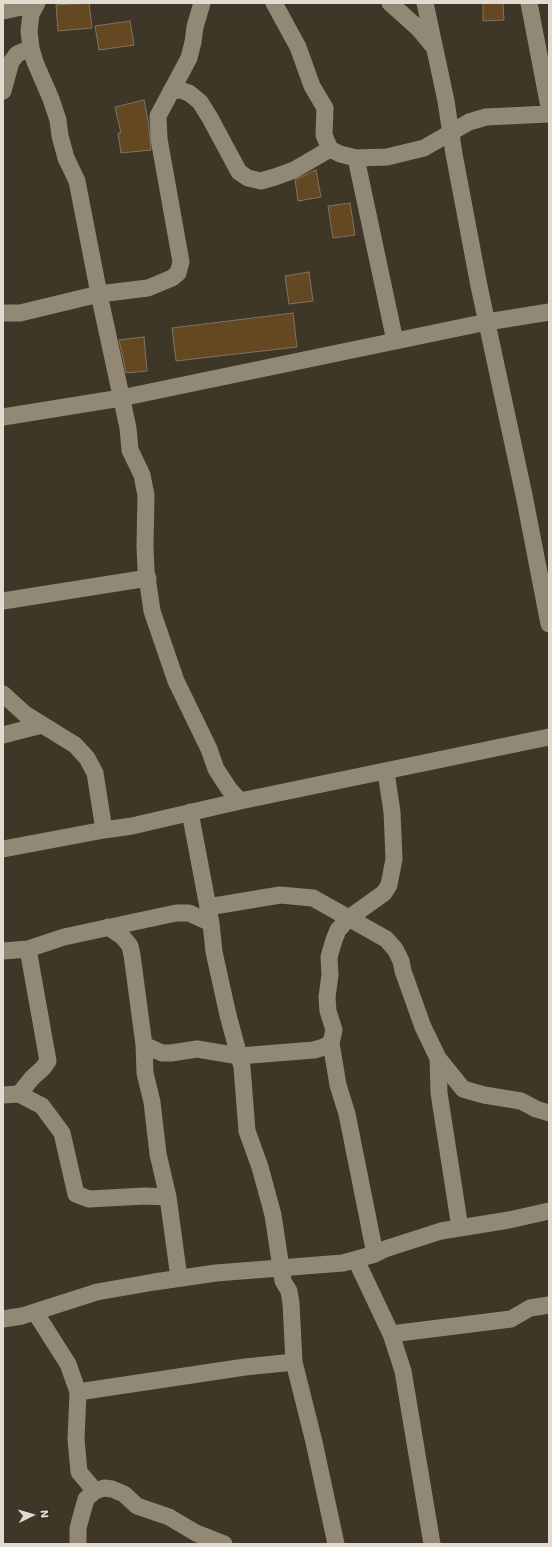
<!DOCTYPE html>
<html>
<head>
<meta charset="utf-8">
<style>
  body { margin:0 }
  #map { position:relative; width:552px; height:1547px; overflow:hidden; background:#3e3626; font-family:"Work Sans",sans-serif }
  canvas { display:block }
  .frame { position:absolute; inset:0; border:4px solid #e1dbd2; pointer-events:none }
  .north { position:absolute; left:12px; top:1495px; width:40px; height:40px; -webkit-text-stroke:3px #332b1c; paint-order:stroke; rotate:85deg; font-size:11px; font-weight:700; line-height:16px; text-align:center; color:#e1dbd2 }
  .north::after { content:''; display:block; margin:auto; width:14px; height:18px; background:#e1dbd2; clip-path:polygon(50% 0,100% 100%,50% 72%,0 100%) }
</style>
</head>
<body>
<div id="map">
<canvas width="552" height="1547"></canvas>
<div class="frame"></div>
<div class="north">N</div>
</div>
<script>
const ctx = document.querySelector('canvas').getContext('2d');
ctx.lineJoin = 'round';
function fill(path, color) { ctx.fillStyle = color; ctx.fill(path, 'evenodd'); }
const poly = rows => new Path2D(rows.map(r => 'M' + r).join(''));
function trace(path, color, width, dash) { ctx.strokeStyle = color; ctx.lineWidth = width; ctx.lineCap = dash ? 'butt' : 'round'; ctx.setLineDash(dash || []); ctx.stroke(path); }
const building = poly([
  [89,3,92,28,58,31,56,5,89,3],
  [483,3,503,3,504,20,483,21,483,3],
  [130,21,134,45,99,50,95,26,130,21],
  [144,100,148,120,151,150,121,153,118,133,121,133,115,107,144,100],
  [316,170,321,197,298,201,295,180,313,171,316,170],
  [350,203,355,235,333,238,328,206,350,203],
  [309,272,313,301,289,304,285,276,309,272],
  [293,313,297,347,176,361,172,328,293,313],
  [144,337,147,371,126,373,119,340,144,337]
]);
fill(building, '#644821');
trace(building, '#807363', 1);
trace(poly([
  [37,3,31,14,29,31,31,48,35,62,51,99,58,120,60,136,66,158,77,181,99,294,128,428,130,450,142,475,146,495,145,546,146,570,152,611,176,681,209,749,216,769,229,789,240,801],
  [274,3,298,47,312,86,325,108,324,135,330,149,340,154,356,158,387,157,424,148,469,122,486,117,549,114],
  [390,3,419,29,434,47],
  [425,3,446,101,454,154,479,286,524,495,549,624],
  [529,3,549,107],
  [3,11,36,4],
  [3,91,11,62,17,54,31,48],
  [171,91,180,90,189,93,200,102,210,118,239,172,248,178,261,181,275,177,294,170,330,149],
  [356,158,395,341],
  [3,313,20,313,99,294,148,288,172,278,178,273,181,262,159,139,158,116,189,58,193,42,195,27,202,3],
  [3,417,121,398,487,322,549,312],
  [3,601,148,578],
  [3,694,25,714,75,745,87,758,95,773,104,830],
  [3,735,42,725],
  [190,812,211,923,214,952,228,1015,242,1067,247,1131,260,1167,273,1215,283,1281,289,1291,291,1303,294,1362,314,1442,336,1544],
  [3,849,104,830,132,826,240,801,549,737],
  [208,907,280,895,313,898,386,939,395,949,401,961,403,971,423,1027,438,1058,463,1089,484,1095,521,1101,536,1109,549,1113],
  [108,927,122,936,130,946,132,955,144,1045,145,1073,152,1102,158,1154,168,1197,179,1278],
  [3,951,28,949,64,937,176,913,189,913,211,923],
  [144,1045,162,1053,171,1053,197,1049,239,1056,314,1050,324,1047,331,1043],
  [438,1058,439,1093,460,1228],
  [19,1094,32,1078,43,1068,48,1061,28,949],
  [3,1095,19,1094,42,1106,62,1133,76,1194,89,1199,145,1196,168,1197],
  [375,1254,347,1114,338,1085,331,1043,334,1030,328,1011,327,997,330,975,329,957,334,940,338,930,349,918,384,893,389,885,394,859,392,812,386,772],
  [356,1260,391,1334,403,1371,432,1544],
  [35,1312,68,1364,78,1392,76,1439,79,1472,95,1491],
  [3,1319,22,1316,97,1292,154,1282,216,1273,343,1263,375,1254,385,1249,441,1231,509,1220,549,1211],
  [391,1334,511,1319,530,1308,549,1305],
  [78,1392,245,1367,294,1362],
  [78,1544,78,1528,86,1499,95,1491,104,1488,112,1489,124,1494,137,1506,169,1517,196,1533,224,1544]
]), '#928876', 17);
</script>
</body>
</html>
